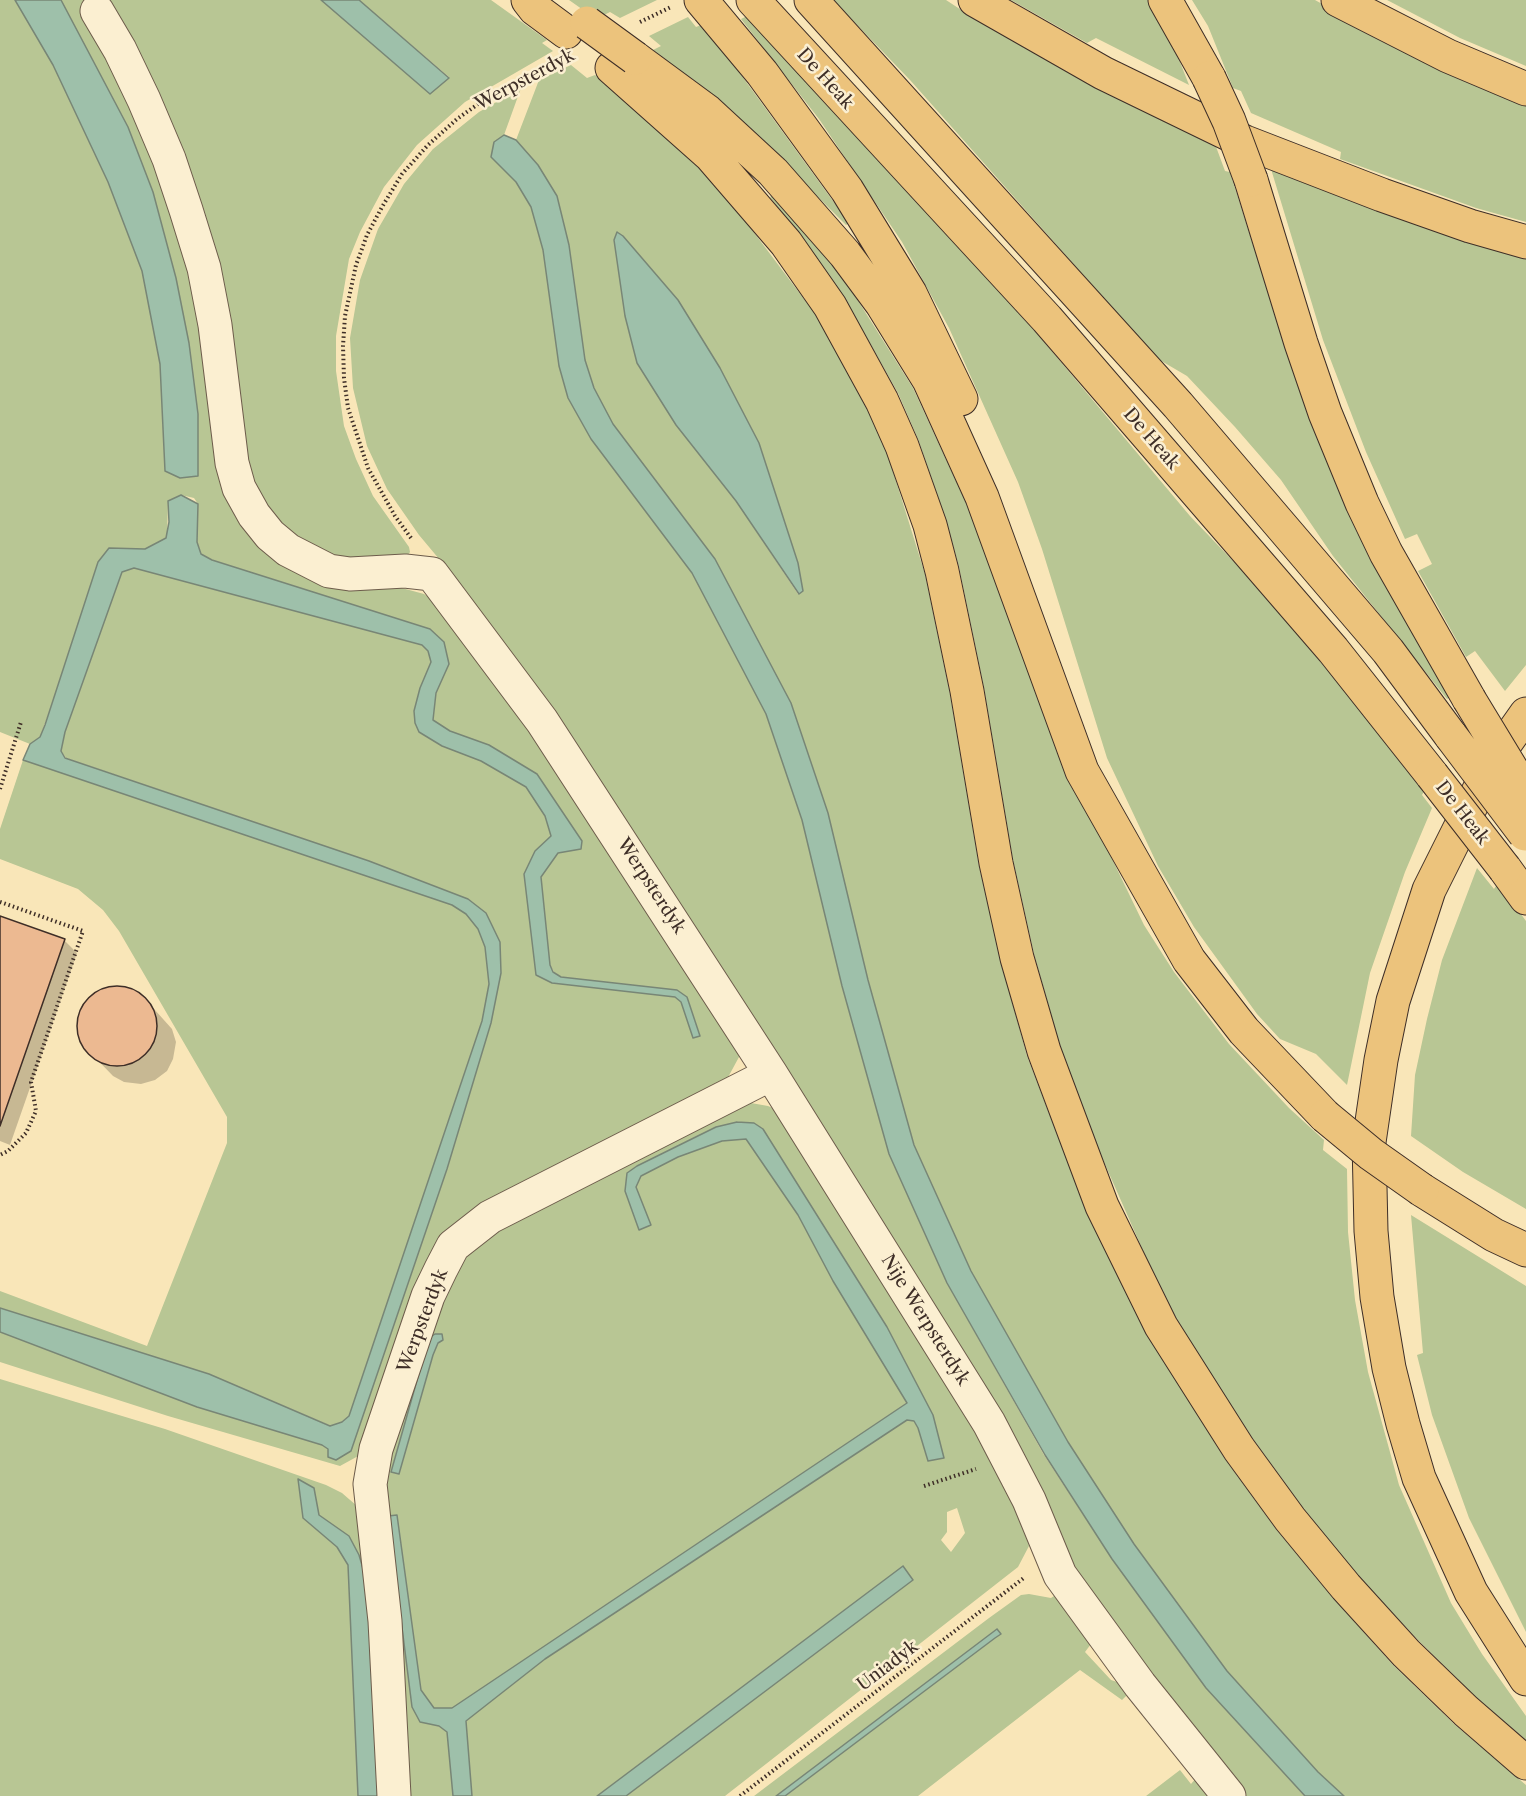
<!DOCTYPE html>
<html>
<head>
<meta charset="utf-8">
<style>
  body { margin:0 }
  canvas { display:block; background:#f9e6b8 }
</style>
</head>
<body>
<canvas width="1526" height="1796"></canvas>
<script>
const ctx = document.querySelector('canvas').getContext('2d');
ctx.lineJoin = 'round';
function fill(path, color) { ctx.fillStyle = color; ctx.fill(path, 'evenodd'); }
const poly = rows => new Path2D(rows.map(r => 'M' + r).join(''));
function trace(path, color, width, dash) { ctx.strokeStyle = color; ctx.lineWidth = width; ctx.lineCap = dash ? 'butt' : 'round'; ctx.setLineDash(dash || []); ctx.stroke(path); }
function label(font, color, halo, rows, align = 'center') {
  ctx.font = font + ' "Libre Caslon Text",serif'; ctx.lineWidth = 5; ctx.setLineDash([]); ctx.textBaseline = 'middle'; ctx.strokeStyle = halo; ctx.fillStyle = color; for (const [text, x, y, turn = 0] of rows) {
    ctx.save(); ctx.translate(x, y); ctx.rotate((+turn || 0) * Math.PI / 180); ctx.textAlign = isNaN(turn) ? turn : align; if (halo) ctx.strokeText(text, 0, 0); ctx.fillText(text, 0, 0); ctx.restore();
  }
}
fill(poly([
  [0,0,15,0,53,65,108,182,142,271,160,364,165,471,180,478,198,476,198,414,189,343,176,278,153,192,128,127,61,0,95,0,168,181,247,520,387,584,424,594,437,604,532,729,739,1045,739,1057,726,1081,494,1204,360,1455,340,1466,168,1416,0,1362,0,1332,197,1407,322,1445,328,1449,359,1427,447,1169,491,1023,501,973,500,942,468,899,369,861,66,758,61,751,65,732,122,572,134,568,422,645,428,651,431,662,420,688,442,746,481,761,526,787,545,816,551,836,535,851,552,983,675,997,681,1002,693,1037,700,1035,687,997,561,977,554,972,550,965,541,877,558,853,581,849,582,841,489,745,450,731,433,720,436,693,449,664,444,642,430,629,212,560,201,554,197,542,198,504,194,498,181,495,168,501,167,538,145,549,109,548,40,737,30,744,0,732],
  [100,0,321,0,430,94,449,77,359,0,491,0,547,40,542,43,553,51,465,102,417,145,384,187,360,232,349,259,336,336,336,371,344,426,356,459,373,496,409,547,410,552,406,558,391,560,314,555,257,507,231,391],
  [569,0,657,0,620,18,610,12,596,19],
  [833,0,946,0,972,17,1215,144,1225,171,1230,172,1253,245,1285,322,1453,695,1447,699,1333,556,1281,480,1235,427,1187,376,1158,359,910,80],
  [1011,0,1152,0,1164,21,1189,85,1096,38,1087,43],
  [1192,0,1315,0,1347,18,1526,103,1526,222,1476,208,1340,159,1341,152,1251,113,1241,91,1233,88,1208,26],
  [1387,0,1526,0,1526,66,1460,38],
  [747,16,1034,330,1190,516,1258,587,1426,788,1422,795,1432,808,1405,872,1370,973,1347,1085,1316,1054,1280,1039,1257,1014,1194,927,1158,866,1107,758,1042,549,1018,482,949,328,902,242,819,119,741,19],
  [688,17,696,27,704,24,849,223,846,225,727,106,653,50,661,46,649,36],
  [571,65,587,78,595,75,699,168,734,206,816,315,867,408,887,452,925,574,950,694,979,866,1001,962,1027,1056,1087,1212,1147,1334,1225,1459,1276,1529,1333,1598,1393,1665,1454,1724,1526,1785,1526,1796,1344,1796,1318,1772,1227,1671,1134,1544,1068,1442,971,1271,914,1145,868,980,828,813,791,703,613,424,594,388,585,360,569,245,557,196,538,165,516,140,539,80],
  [617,232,623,236,678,300,720,368,759,443,798,563,798,594,736,501,676,425,637,363],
  [521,88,504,135,494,142,491,157,516,182,531,207,543,250,559,365,568,398,591,439,692,573,766,714,802,820,842,986,889,1154,947,1283,1044,1455,1112,1559,1206,1688,1305,1796,1244,1796,1120,1643,460,584,419,535,387,489,367,446,353,388,350,338,360,280,378,229,404,184,433,149,479,112],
  [1271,169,1377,211,1465,242,1526,259,1526,665,1505,691,1475,651,1466,657,1418,571,1432,564,1417,534,1405,539,1366,452,1323,340],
  [773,195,814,241,850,288,913,388,966,503,1073,778,1144,925,1174,972,1229,1044,1289,1108,1324,1140,1323,1150,1347,1169,1348,1232,1355,1300,1368,1372,1399,1485,1451,1603,1482,1654,1526,1716,1526,1740,1477,1698,1418,1640,1358,1576,1303,1508,1253,1439,1209,1371,1176,1318,1148,1262,1093,1137,1060,1046,1034,954,1013,860,984,688,959,567,946,520,918,439,898,393,844,297,770,197],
  [23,760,452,905,466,914,478,929,485,947,489,984,482,1021,349,1416,342,1422,331,1426,209,1374,0,1308,0,1291,147,1346,227,1143,227,1117,119,931,103,910,78,889,0,859,0,829],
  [1477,868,1494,889,1498,883,1526,921,1526,1209,1463,1172,1411,1136,1415,1075,1427,1019,1442,960],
  [751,1103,768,1106,777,1110,785,1119,989,1446,1025,1520,1029,1546,1018,1567,725,1796,626,1796,913,1580,903,1567,597,1796,472,1796,466,1721,545,1659,907,1420,914,1421,918,1428,928,1461,944,1458,933,1415,887,1327,763,1129,754,1123,738,1122,716,1127,637,1166,627,1173,625,1191,639,1229,650,1225,636,1187,641,1176,678,1157,722,1141,746,1139,798,1215,833,1281,907,1403,453,1708,434,1708,421,1690,397,1516,388,1516,412,1707,420,1722,439,1726,447,1732,453,1796,402,1796,381,1470,386,1442,434,1298,461,1250,483,1228,501,1217,714,1112,734,1105],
  [435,1334,441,1334,443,1340,438,1342,433,1355,399,1474,391,1471,429,1339],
  [957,1508,965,1533,951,1552,941,1540,947,1532,947,1512],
  [1411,1215,1526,1286,1526,1632,1469,1518,1432,1415,1417,1355,1423,1353],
  [0,1379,165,1429,326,1485,342,1493,357,1506,367,1582,330,1524,319,1515,314,1488,298,1480,303,1518,337,1547,348,1565,358,1796,0,1796],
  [1029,1594,1051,1598,1057,1594,1091,1644,1085,1652,1111,1680,1117,1682,1127,1695,1122,1700,1080,1670,918,1796,785,1796,1000,1634,997,1630,776,1796,754,1796,989,1618,1021,1595],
  [1180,1770,1191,1784,1197,1777,1213,1796,1146,1796]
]), '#b8c694');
const water = poly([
  [15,0,61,0,128,127,153,192,176,278,189,343,198,414,198,476,180,478,165,471,160,364,142,271,108,182,53,65,15,0],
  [321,0,359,0,449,78,430,94,321,0],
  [504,135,516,140,538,165,557,196,569,245,585,360,594,388,613,424,715,559,791,703,828,813,868,980,914,1145,971,1271,1068,1442,1134,1544,1227,1671,1318,1772,1344,1796,1305,1796,1206,1688,1112,1559,1045,1455,947,1283,889,1154,842,986,802,820,766,714,692,573,591,439,568,398,559,366,543,250,531,207,516,182,491,157,494,142,504,135],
  [617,232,623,236,678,300,720,368,759,443,798,563,803,591,799,594,736,501,676,425,637,363,625,316,614,240,617,232],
  [181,495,198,504,197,542,201,554,212,560,430,629,444,642,449,664,436,693,433,720,450,731,489,745,537,774,582,841,581,849,558,853,541,877,550,965,553,972,561,977,677,990,687,997,700,1036,693,1038,681,1002,675,997,552,983,536,975,524,874,535,851,551,836,545,816,526,787,481,761,442,746,419,732,415,723,414,711,420,688,431,662,428,651,422,645,134,568,122,572,65,732,61,751,65,758,369,861,468,899,486,913,500,942,501,973,491,1023,447,1169,351,1451,336,1460,328,1457,328,1449,322,1445,197,1407,0,1332,0,1308,209,1374,330,1426,342,1422,349,1416,482,1021,489,984,485,947,478,929,466,914,452,905,23,760,30,744,40,737,45,725,98,562,109,548,145,549,166,538,169,522,168,501,181,495],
  [737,1122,754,1123,763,1129,887,1327,933,1415,944,1458,928,1461,918,1428,914,1421,907,1420,545,1659,466,1721,472,1796,453,1796,447,1732,439,1726,420,1722,412,1707,388,1516,397,1515,421,1690,434,1708,452,1708,907,1403,833,1281,798,1215,746,1139,722,1141,678,1157,641,1176,636,1187,651,1225,639,1230,625,1191,627,1173,637,1166,716,1127,737,1122],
  [435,1334,442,1334,443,1340,438,1343,433,1355,399,1474,391,1472,429,1338,435,1334],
  [298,1479,314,1488,319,1515,349,1536,359,1555,367,1582,382,1796,358,1796,348,1565,337,1547,303,1518,298,1479],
  [903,1566,913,1580,626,1796,597,1796,903,1566],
  [997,1629,1001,1634,995,1638,785,1796,776,1796,997,1629]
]);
fill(water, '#9ec0aa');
trace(water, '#788676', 1.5);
fill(poly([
  [0,918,64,940,77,953,10,1145,0,1141],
  [118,987,133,990,146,1000,172,1029,176,1042,173,1059,167,1071,155,1080,141,1084,124,1082,113,1076,84,1046,78,1030,81,1011,88,999,101,990]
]), '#0003');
const building = poly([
  [0,916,65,939,0,1126,0,916],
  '77 1026a40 40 0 1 1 80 0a40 40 0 1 1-80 0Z'
]);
fill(building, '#ecb991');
trace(building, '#3e2e27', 1.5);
const minor = poly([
  [97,11,120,50,144,100,169,159,186,210,204,268,215,325,232,463,239,488,254,515,270,535,288,550,329,571,350,574,405,571,432,574,542,721,771,1074,490,1217,453,1246,441,1269,428,1296,376,1449,370,1484,385,1621,394,1796],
  [771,1074,989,1423,1029,1500,1060,1575,1140,1685,1229,1796]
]);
const highway = poly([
  [528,0,535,9,566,32],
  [701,0,762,73,847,190,910,293,961,399],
  [753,0,1047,319,1333,650,1432,775],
  [811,0,1178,405,1388,651,1451,736],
  [975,0,1103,73,1245,142,1382,195,1470,226,1526,242],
  [1165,0,1209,78],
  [1338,0,1448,56,1526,89],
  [635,58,707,111,773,172,845,254,882,304,929,380,982,497,1082,771,1189,960,1244,1031,1325,1116],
  [612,68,711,156,786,243,830,306,882,401,902,446,930,525,942,571,967,691,996,863,1017,958,1044,1051,1102,1206,1161,1326,1239,1449,1290,1519,1346,1587,1406,1653,1466,1711,1526,1763],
  [1251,180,1301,343,1325,413,1362,503,1386,553,1469,699],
  [1526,714,1495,758,1429,890,1393,1001,1381,1060,1369,1142,1371,1231,1377,1297,1389,1368,1403,1424,1419,1478,1471,1592,1526,1679],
  [1505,869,1526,898],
  [1422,1190,1494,1235,1526,1250]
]);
trace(minor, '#6d5c4b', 35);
trace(highway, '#3e2e27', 35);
trace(poly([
  [640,22,671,7],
  [411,538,395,516,368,468,348,408,344,378,343,346,345,316,356,265,367,235,382,207,402,174,428,145,457,119,488,97,555,63],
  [0,789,21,722],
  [0,902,83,931,31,1082,36,1111,26,1133,8,1151,0,1155],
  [924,1486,976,1469],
  [740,1796,1025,1577]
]), '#3e2e27', 4, [1.5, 3]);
trace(minor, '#fbefd1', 33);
trace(highway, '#ecc37c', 33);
const highwayBridge = poly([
  [587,23,635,58],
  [1209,78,1229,121,1251,180],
  [1469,699,1526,793],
  [1451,736,1525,834],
  [1432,775,1505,869],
  [1325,1116,1371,1154,1422,1190]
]);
trace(highwayBridge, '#3e2e27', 35, []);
trace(highwayBridge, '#ecc37c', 33);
label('18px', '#3e2e27', '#fbefd1', [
  ["De Heak",825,79,48],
  ["Werpsterdyk",525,80,-28],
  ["De Heak",1151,439,49],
  ["De Heak",1462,813,52],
  ["Werpsterdyk",651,886,57],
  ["Nije Werpsterdyk",925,1320,58],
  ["Werpsterdyk",423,1321,-69],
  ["Uniadyk",888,1666,-37]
]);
</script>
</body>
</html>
